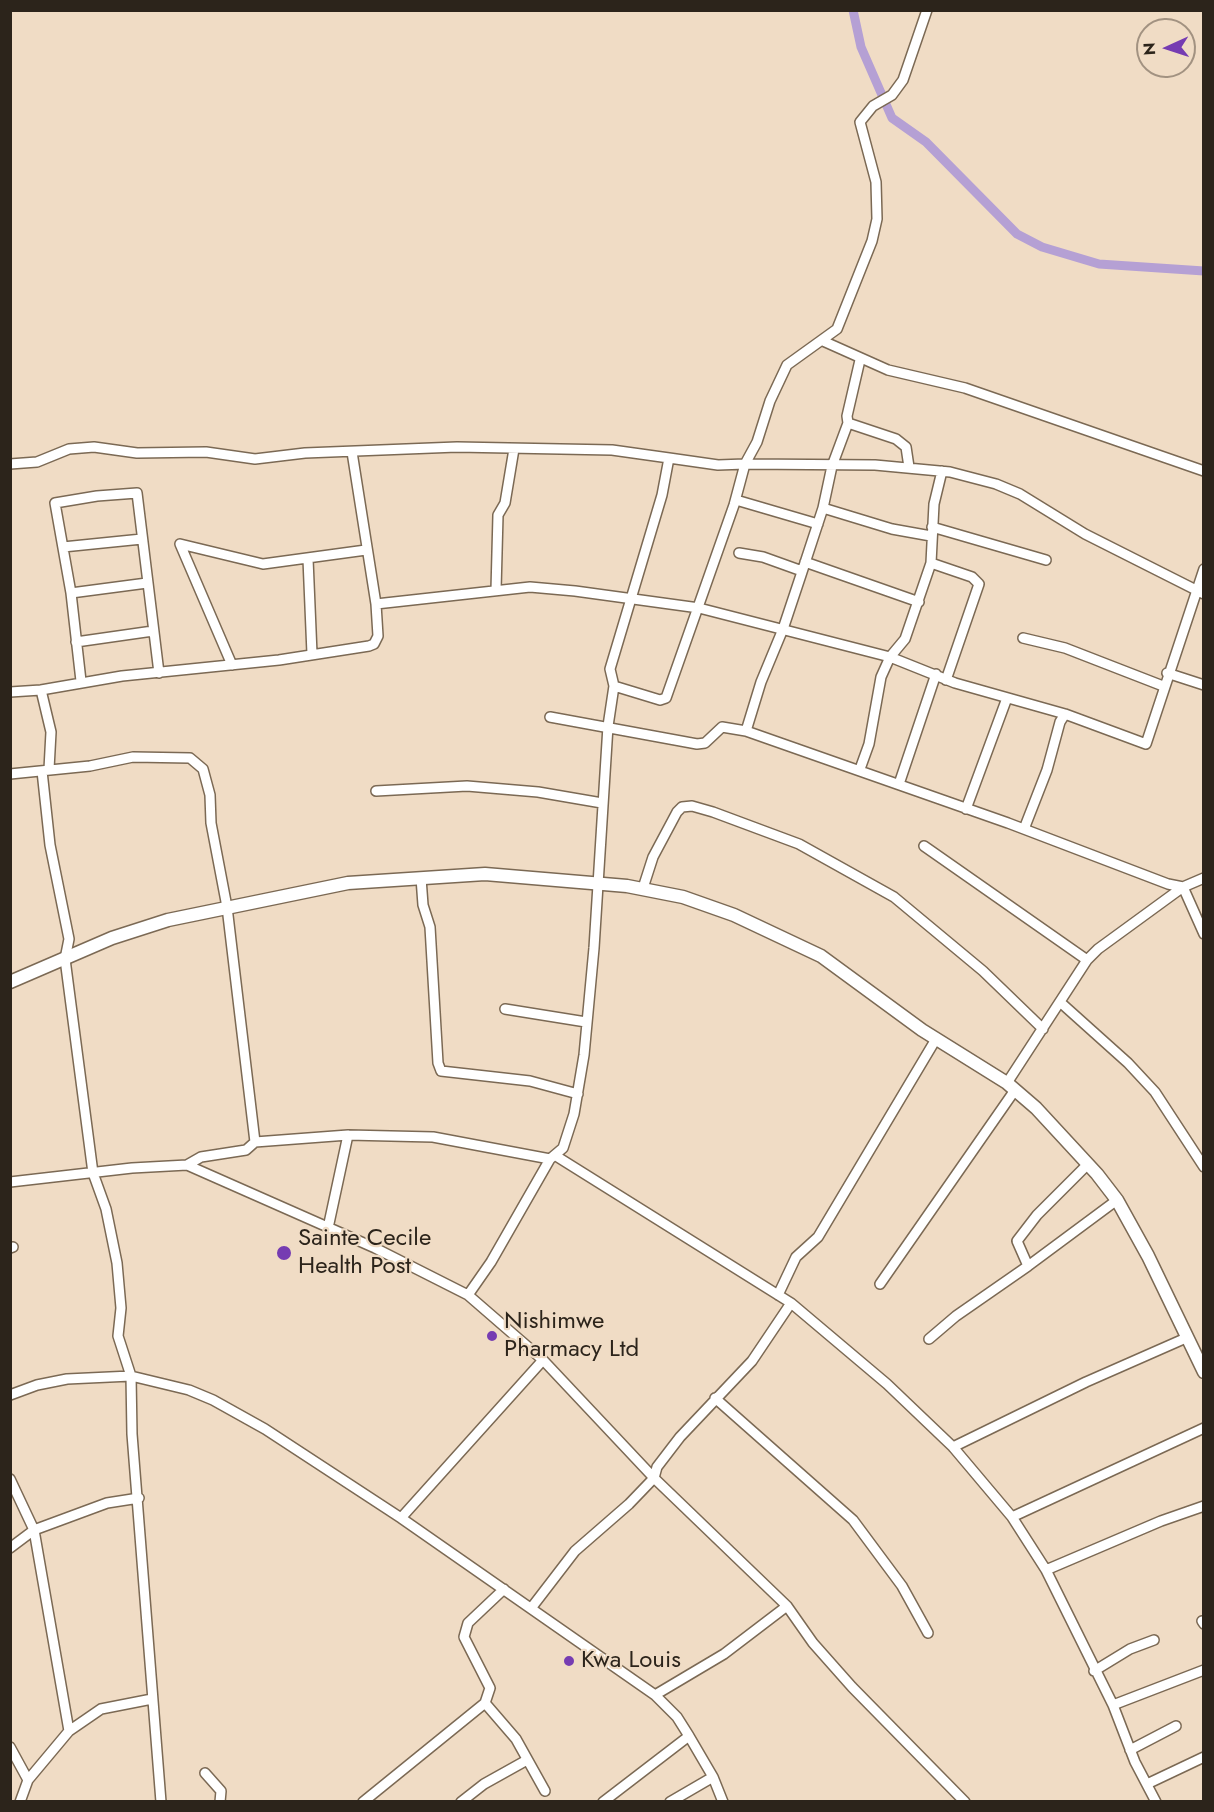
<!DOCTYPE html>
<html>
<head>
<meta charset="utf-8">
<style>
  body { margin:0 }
  #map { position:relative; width:1214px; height:1812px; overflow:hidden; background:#f0dcc5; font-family:Jost,sans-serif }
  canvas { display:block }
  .frame { position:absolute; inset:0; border:12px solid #2c241b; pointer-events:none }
  .north { position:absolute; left:1136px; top:18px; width:60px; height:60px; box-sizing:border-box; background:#f0dcc5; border:2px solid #a29281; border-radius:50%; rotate:267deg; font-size:16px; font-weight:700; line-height:24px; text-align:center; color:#2c241b }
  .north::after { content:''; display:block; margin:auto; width:21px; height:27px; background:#763cb2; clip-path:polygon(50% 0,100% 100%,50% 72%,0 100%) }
</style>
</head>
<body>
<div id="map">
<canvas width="1214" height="1812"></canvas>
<div class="frame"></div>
<div class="north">N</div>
</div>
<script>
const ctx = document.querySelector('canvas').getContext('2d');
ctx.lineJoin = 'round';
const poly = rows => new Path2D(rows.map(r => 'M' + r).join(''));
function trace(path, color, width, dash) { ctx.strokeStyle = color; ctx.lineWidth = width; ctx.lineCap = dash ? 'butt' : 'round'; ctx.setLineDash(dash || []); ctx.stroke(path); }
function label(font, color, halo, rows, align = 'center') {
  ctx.font = font + ' Jost,sans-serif'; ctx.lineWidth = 4.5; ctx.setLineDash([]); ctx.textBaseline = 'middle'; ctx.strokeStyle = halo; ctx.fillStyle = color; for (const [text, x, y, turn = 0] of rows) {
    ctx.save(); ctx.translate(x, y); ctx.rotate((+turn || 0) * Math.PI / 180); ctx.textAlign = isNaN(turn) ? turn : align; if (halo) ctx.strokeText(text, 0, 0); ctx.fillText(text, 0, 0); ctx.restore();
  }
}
trace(poly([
  [853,10,861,47,892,118,926,142,1017,234,1042,247,1099,264,1204,271]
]), '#b5a0d4', 9);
const minor = poly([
  [823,341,888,370,965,388,1204,471],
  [860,360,847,416,848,423,896,439,906,447,909,467],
  [352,452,376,604],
  [10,464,37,462,69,449,94,447,137,453,206,452,255,459,305,453,457,447,612,450,669,458],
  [736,500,818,524],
  [823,508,892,529,931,536],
  [932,527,1046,560],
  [63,547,142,539],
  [739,553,763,557,802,571],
  [308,559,312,654],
  [805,562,919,602],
  [931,563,972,577,979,584,946,680],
  [496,590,498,515,505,503,514,449],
  [71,593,147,583],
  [1023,638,1065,648,1163,686],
  [76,642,153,631],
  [232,665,180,544,263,564,366,550],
  [1167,673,1204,685],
  [81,681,71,593,55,503,97,496,137,493,159,673],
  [614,686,660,700,666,698,734,505,745,464,875,465,950,472,996,484,1020,494,1085,534,1204,594],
  [41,690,51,732,49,769],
  [10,692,41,690,122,676,279,660,369,646,374,644,378,636,376,604,530,587,575,591,699,608,890,657,955,683,1065,714],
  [550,717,697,744,705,743,722,727,746,731,1008,823,1168,884,1183,887,1204,878],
  [746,731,761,682,783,629,801,575,823,508,832,466,848,423],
  [860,769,869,744,881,677,890,657,905,639,931,563,934,504,942,471],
  [42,771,50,845,69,939,65,959,93,1173,106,1209,117,1263,121,1308,118,1336,131,1376,132,1434,161,1802],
  [10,774,90,766,133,757,190,758,203,769,210,795,211,823,227,907,255,1142,348,1135,433,1137,550,1159],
  [899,784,936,674],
  [376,791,467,786,538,792,602,803],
  [966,809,1007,698],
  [1024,829,1047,770,1060,722,1065,714,1146,744,1204,569],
  [924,846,1087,960],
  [421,878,423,905,430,927,438,1063,441,1071,530,1081,578,1094],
  [643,888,653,857,677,812,682,807,692,806,713,812,799,844,894,897,983,971,1043,1029],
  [1060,1002,1128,1063,1155,1092,1204,1167],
  [505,1009,586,1022],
  [1007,1083,1087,960,1098,949,1183,887,1204,934],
  [556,1156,791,1303,887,1384,953,1447,1012,1517,1046,1570,1113,1705,1135,1762,1156,1802],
  [187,1165,201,1157,246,1150,255,1142],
  [10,1182,132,1168,187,1165,375,1248,468,1295,543,1360,654,1478,787,1606,813,1643,852,1687,965,1802],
  [328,1228,348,1135],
  [10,1248,13,1247],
  [1028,1266,1117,1200],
  [880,1284,1015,1090],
  [468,1295,491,1262,550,1159,563,1148,574,1114,584,1055,594,948,608,726,614,686,610,669,662,495,669,458,718,465,745,464,757,442,770,401,787,365,837,329,872,241,877,219,876,182,860,122,873,106,892,95,903,80,927,10],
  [778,1295,796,1257,818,1237,936,1039],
  [929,1339,956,1316,1028,1266,1017,1241,1037,1215,1088,1164],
  [10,1395,37,1385,67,1379,131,1376,189,1390,213,1400,265,1429,401,1518,655,1695,677,1717,689,1736,713,1777,723,1802],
  [715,1398,853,1520,902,1586,928,1633],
  [953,1447,1086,1382,1186,1338],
  [10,1479,34,1530,69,1731],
  [1012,1517,1204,1428],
  [401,1518,543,1360],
  [10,1548,34,1530,107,1503,139,1498],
  [1046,1570,1161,1521,1204,1506],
  [532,1607,575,1551,629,1504,654,1478,657,1467,680,1437,752,1361,791,1303],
  [1202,1621,1204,1624],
  [1094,1671,1130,1649,1154,1640],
  [655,1695,724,1654,787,1606],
  [485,1703,516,1739,545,1791],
  [1113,1705,1204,1670],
  [10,1747,28,1780],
  [1130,1750,1176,1726],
  [205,1773,221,1791,220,1802],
  [1147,1784,1204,1757],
  [20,1802,28,1780,69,1731,101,1709,152,1699],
  [363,1802,485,1703,490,1688,464,1637,468,1623,504,1589],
  [461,1802,484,1784,527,1760],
  [603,1802,689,1736],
  [670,1802,713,1777]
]);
const major = poly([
  [10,982,112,938,168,920,348,883,485,874,627,886,683,897,734,915,821,956,922,1030,1007,1083,1036,1108,1097,1174,1117,1200,1148,1256,1204,1372]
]);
trace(minor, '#7b6954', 12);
trace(major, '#7b6954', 15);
trace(minor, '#fff', 9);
trace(major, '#fff', 12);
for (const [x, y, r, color] of [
  [284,1253,8,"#763cb2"],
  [492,1336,6,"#763cb2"],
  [569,1661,6,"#763cb2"]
]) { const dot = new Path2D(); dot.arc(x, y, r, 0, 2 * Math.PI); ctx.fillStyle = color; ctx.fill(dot); trace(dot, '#f0dcc5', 2); }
label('24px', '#2c241b', '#f0dcc5', [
  ["Sainte Cecile",298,1239],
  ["Health Post",298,1267],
  ["Nishimwe",504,1322],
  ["Pharmacy Ltd",504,1350],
  ["Kwa Louis",581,1661]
], 'left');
</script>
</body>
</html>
